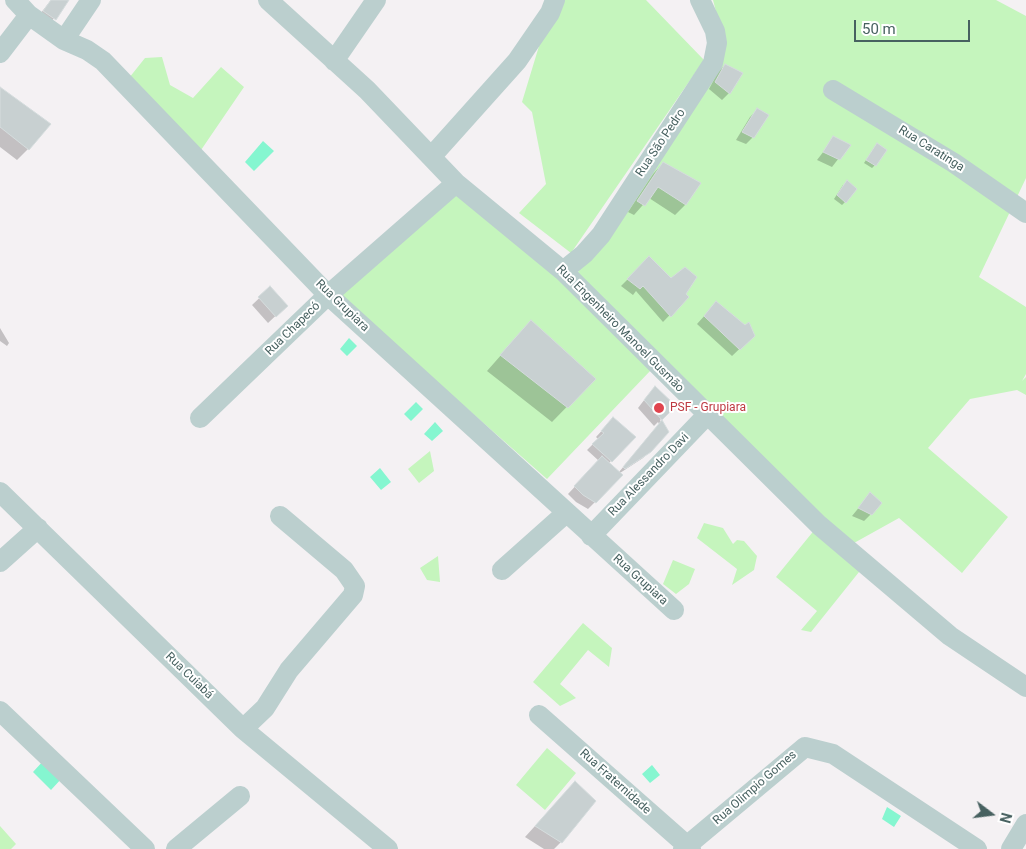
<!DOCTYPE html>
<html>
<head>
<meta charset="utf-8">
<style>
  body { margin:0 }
  #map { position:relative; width:1026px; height:849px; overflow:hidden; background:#f4f1f3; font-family:Roboto,sans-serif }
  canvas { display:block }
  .north { position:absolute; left:966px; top:789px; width:50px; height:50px; -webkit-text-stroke:4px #fff; paint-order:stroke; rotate:105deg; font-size:14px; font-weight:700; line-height:20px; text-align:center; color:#476160 }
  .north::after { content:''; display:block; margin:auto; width:18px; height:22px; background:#476160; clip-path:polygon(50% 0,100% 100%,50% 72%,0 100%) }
  .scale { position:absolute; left:854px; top:20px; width:116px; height:22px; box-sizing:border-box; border:2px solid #476160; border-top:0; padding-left:6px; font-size:15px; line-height:18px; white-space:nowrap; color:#476160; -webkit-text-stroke:4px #fff; paint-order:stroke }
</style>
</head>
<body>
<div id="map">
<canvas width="1026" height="849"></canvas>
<div class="north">N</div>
<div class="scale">50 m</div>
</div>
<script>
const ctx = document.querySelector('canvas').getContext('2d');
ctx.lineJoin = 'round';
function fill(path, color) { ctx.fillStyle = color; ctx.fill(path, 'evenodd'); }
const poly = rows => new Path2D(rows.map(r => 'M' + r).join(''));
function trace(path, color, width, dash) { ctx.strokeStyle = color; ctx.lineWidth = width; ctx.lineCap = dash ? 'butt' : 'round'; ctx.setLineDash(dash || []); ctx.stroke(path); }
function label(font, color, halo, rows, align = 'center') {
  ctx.font = font + ' Roboto,sans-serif'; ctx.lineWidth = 4; ctx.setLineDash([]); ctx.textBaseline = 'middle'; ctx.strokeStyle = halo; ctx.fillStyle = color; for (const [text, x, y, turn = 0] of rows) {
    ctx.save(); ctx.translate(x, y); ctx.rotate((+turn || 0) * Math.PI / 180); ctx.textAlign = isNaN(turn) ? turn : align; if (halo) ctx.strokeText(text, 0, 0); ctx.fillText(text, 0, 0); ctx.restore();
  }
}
fill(poly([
  [553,0,646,0,704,60,571,253,519,213,546,184,532,112,522,102],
  [713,0,996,0,1026,16,1026,178,979,277,1026,307,1026,374,1022,381,1026,377,1026,395,1017,390,970,399,928,448,1008,517,962,573,899,518,854,543,786,493,576,275,725,46],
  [162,57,170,85,193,98,221,67,244,87,199,153,129,78,145,58],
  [459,192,559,271,651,370,547,479,338,295],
  [430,451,434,471,419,483,408,469],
  [704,523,723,528,733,544,737,540,744,541,757,556,754,570,732,585,737,569,697,538],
  [816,528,863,567,811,632,801,630,817,611,776,577],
  [438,556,440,582,427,580,420,568],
  [673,560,695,569,689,584,676,594,663,584],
  [583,623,612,648,609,667,588,650,560,684,576,698,560,706,533,682],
  [547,748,576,773,545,810,516,785],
  [0,826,16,844,11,849,0,849]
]), '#c5f5bd');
fill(poly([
  [263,141,274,151,254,171,245,162],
  [349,338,357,346,347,356,340,349],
  [416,402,423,409,411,421,404,414],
  [435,422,443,431,432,441,424,434],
  [380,468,391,482,381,490,370,477],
  [44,760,62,778,51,790,33,772],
  [652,765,660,775,650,783,642,774],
  [887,807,901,816,894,827,882,819]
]), '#85f6d0');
fill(poly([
  [51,0,68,0,48,26,37,18],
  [725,65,729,93,722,100,709,89,718,72],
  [0,89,28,149,17,160,0,147],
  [757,110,753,137,746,144,736,140,750,117],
  [834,138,849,145,832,167,817,160],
  [877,144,875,165,872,168,864,163],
  [663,163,700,184,685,205,675,215,649,198,634,215,628,212,653,174],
  [843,185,845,202,842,205,834,199],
  [649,258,687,297,663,322,636,291,633,295,621,286],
  [270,288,286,306,268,323,252,305],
  [716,303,754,335,732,356,697,324],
  [0,328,9,343,7,346,0,341],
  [517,337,594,379,552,422,487,371],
  [648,395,674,406,660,420,667,432,643,458,620,473,622,475,588,509,576,502,568,494,599,461,587,450,598,439,596,437,607,425,634,437,609,463,619,472,659,424,658,422,654,426,638,408],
  [870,494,871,514,864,521,852,516],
  [564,794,561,842,554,849,544,849,525,837]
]), '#0003');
const building = poly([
  [51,0,69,0,56,20,43,11,51,0],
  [725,64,743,73,730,94,715,82,725,64],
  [0,87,51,124,29,150,0,127,0,87],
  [757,108,769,115,754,138,742,132,757,108],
  [833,136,851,145,840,160,823,152,833,136],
  [877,143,887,150,876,166,866,160,877,143],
  [663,162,701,183,686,205,658,187,645,206,637,201,663,162],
  [847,180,857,189,846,203,837,195,847,180],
  [649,256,671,278,685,267,697,277,686,294,689,297,671,317,643,286,640,289,627,279,649,256],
  [270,286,288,306,276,317,258,297,270,286],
  [716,301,745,325,749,322,755,336,740,350,704,316,716,301],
  [531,320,596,379,568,408,500,355,531,320],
  [655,386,676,406,662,420,644,400,655,386],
  [613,417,636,437,612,462,592,444,604,433,601,431,613,417],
  [662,420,669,432,651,452,625,469,623,467,662,420],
  [602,456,623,475,596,503,583,495,574,486,602,456],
  [870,492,882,503,872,515,858,508,870,492],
  [575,781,596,801,562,843,535,826,575,781]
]);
fill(building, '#c8d0d1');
trace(building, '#d5dcdd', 1);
trace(poly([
  [15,0,29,15,64,40,87,50,103,61,328,295,674,610],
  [268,0,367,90,456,183,563,271,819,525,950,636,1026,687],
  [64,40,91,0],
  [0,53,29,15],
  [334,61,376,0],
  [833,90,954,163,1026,213],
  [431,157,517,61,550,13,555,0],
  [563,271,584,254,601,235,713,63,717,43,715,31,700,0],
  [200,418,328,295,456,183],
  [0,492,243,729,388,849],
  [591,536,707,415],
  [0,562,38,528],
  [502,570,566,513],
  [0,711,145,849],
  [539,715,691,849],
  [243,729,265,708,289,670,353,595,355,586,344,570,280,516],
  [176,849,240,796],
  [683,849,805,747,833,754,977,849],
  [1011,849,1026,824]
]), '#bbcfce', 20);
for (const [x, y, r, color] of [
  [659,408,6,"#e0444e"]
]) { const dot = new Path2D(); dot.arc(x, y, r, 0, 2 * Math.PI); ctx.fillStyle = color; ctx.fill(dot); trace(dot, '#fff', 2); }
label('12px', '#476160', '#fff', [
  ["Rua São Pedro",661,143,-56],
  ["Rua Caratinga",931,149,32],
  ["Rua Grupiara",342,306,44],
  ["Rua Chapecó",293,329,-44],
  ["Rua Engenheiro Manoel Gusmão",620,329,45],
  ["Rua Alessandro Davi",649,475,-46],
  ["Rua Grupiara",640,580,42],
  ["Rua Cuiabá",189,676,44],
  ["Rua Fraternidade",615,782,42],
  ["Rua Olimpio Gomes",755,788,-41]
]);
label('12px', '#be3a42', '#fff', [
  ["PSF - Grupiara",670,408]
], 'left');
</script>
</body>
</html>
